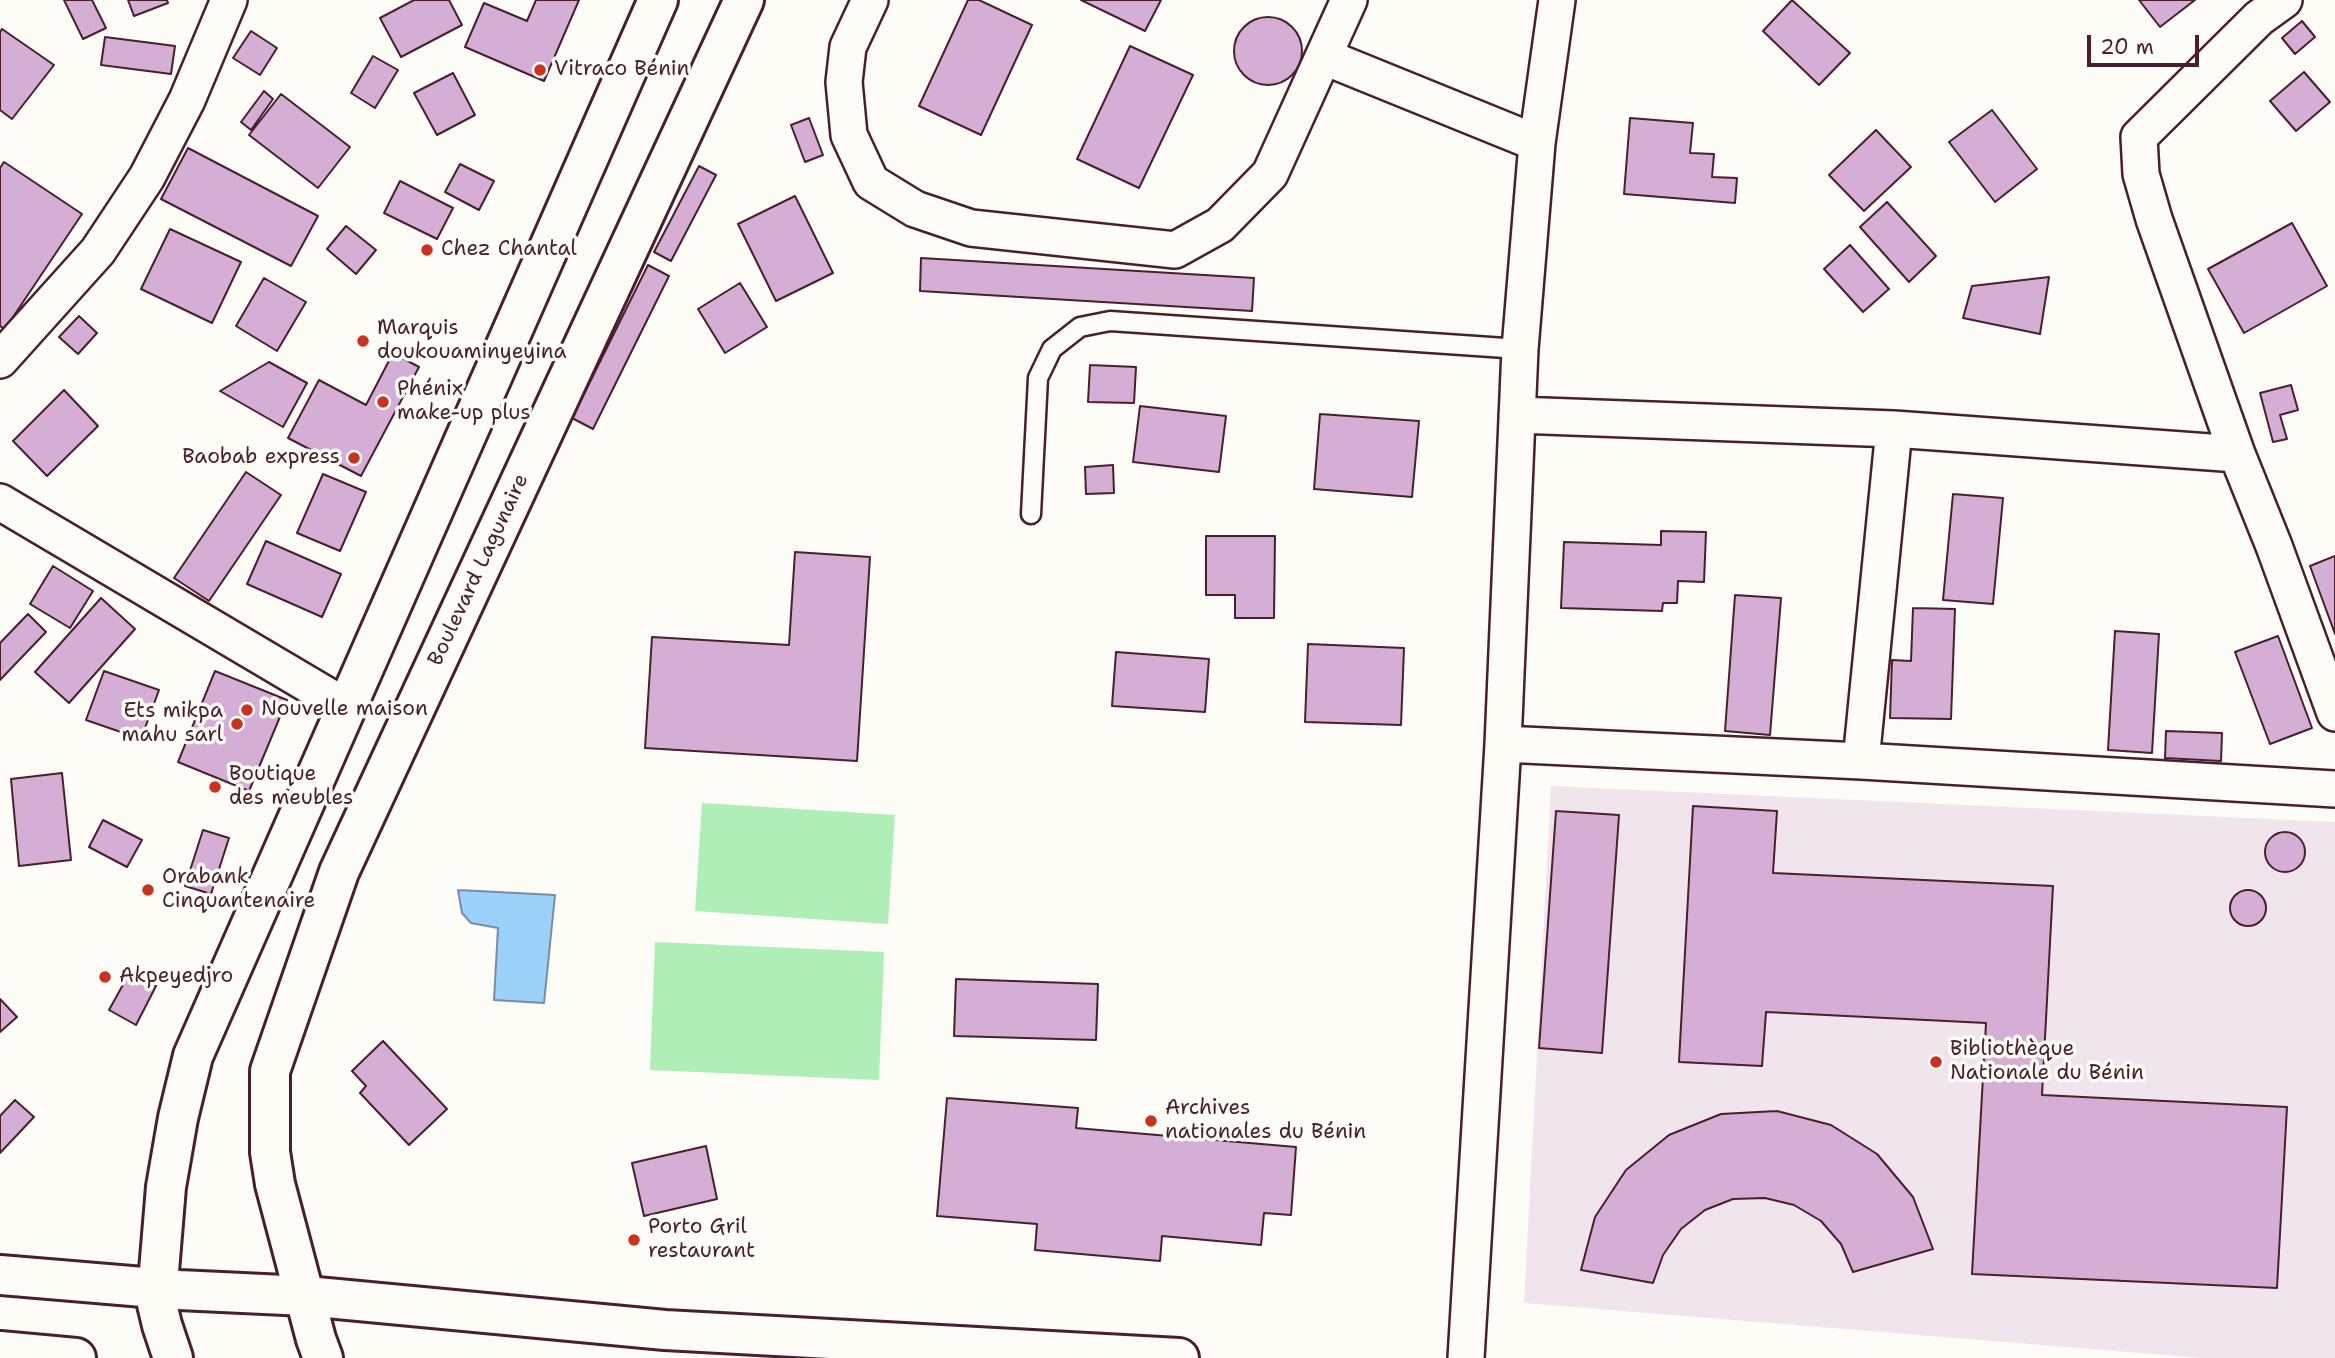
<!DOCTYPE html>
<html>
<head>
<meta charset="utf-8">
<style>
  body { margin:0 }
  #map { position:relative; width:2335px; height:1358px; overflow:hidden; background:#fdfcf7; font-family:"Shantell Sans",sans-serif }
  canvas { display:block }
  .scale { position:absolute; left:2087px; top:35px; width:112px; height:32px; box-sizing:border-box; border:4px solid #4a1f2b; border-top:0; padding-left:9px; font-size:21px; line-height:24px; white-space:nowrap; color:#4a1f2b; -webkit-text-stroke:5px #fdfcf7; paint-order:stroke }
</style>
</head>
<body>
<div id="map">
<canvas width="2335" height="1358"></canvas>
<div class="scale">20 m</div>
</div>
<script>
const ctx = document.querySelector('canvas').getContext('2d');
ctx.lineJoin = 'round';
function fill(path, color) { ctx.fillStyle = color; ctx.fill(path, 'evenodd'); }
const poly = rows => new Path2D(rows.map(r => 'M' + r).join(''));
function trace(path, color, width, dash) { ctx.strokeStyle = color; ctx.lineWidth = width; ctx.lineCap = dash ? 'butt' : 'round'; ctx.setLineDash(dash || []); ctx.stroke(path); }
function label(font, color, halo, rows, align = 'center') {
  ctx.font = font + ' "Shantell Sans",sans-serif'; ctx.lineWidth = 7; ctx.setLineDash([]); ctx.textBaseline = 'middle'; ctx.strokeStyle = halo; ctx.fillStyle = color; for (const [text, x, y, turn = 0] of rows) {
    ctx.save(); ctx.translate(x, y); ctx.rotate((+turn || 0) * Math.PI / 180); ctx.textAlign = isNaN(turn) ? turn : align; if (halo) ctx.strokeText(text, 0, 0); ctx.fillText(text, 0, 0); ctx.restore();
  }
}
fill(poly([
  [1551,786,2335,822,2335,1358,2202,1358,1524,1303]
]), '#f1e5ed');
fill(poly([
  [702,803,895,815,888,924,695,911],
  [655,942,884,952,879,1080,650,1070]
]), '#afefb7');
const water = poly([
  [458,890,555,895,544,1003,494,1000,498,928,471,923,462,913,458,890]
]);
fill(water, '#9cd1fa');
trace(water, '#7b8aa7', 2);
const building = poly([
  [64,0,92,0,106,28,83,39,64,0],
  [128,0,167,0,168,3,134,16,128,0],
  [414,0,449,0,462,25,401,57,380,18,414,0],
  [536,0,579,0,544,81,465,47,484,3,527,21,536,0],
  [968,0,979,0,1032,25,981,135,919,106,968,0],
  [1081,0,1161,0,1145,31,1081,0],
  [1792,0,1850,53,1819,85,1763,31,1792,0],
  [2139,0,2195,0,2160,27,2139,0],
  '1234 51a34 34 0 1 1 68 0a34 34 0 1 1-68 0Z',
  [2302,21,2315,37,2295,54,2282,38,2302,21],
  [2,29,54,65,12,119,0,110,0,32,2,29],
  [251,31,277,48,260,75,233,58,251,31],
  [105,37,175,46,171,74,101,65,105,37],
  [1130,46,1193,75,1139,188,1077,159,1130,46],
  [373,56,398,70,375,108,351,93,373,56],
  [2304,72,2330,102,2296,131,2270,101,2304,72],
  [453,73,475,115,437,135,414,93,453,73],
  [264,91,273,99,251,130,241,122,264,91],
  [281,94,350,147,318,188,249,135,281,94],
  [1992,110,2037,169,1995,202,1949,142,1992,110],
  [809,118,823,155,805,162,791,125,809,118],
  [1630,118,1693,123,1690,153,1714,154,1712,177,1737,178,1735,203,1624,194,1630,118],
  [1876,130,1911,167,1864,211,1829,175,1876,130],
  [188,148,318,216,291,266,161,199,188,148],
  [4,162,82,214,5,329,0,326,0,168,4,162],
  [460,164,494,181,479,210,445,192,460,164],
  [699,166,716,175,671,261,654,252,699,166],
  [400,181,453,208,437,239,384,213,400,181],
  [795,196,833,273,776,301,738,224,795,196],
  [1887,202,1936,256,1909,282,1860,227,1887,202],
  [2292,223,2327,286,2244,333,2208,269,2292,223],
  [346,226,376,250,356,274,327,249,346,226],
  [170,229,241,262,212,323,141,289,170,229],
  [1850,245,1889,289,1863,312,1824,269,1850,245],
  [921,258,1254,278,1252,311,920,291,921,258],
  [648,265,669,276,593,429,572,418,648,265],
  [2049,277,2040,334,1963,318,1972,286,2049,277],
  [264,278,306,302,277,351,236,326,264,278],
  [740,283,767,327,725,353,698,309,740,283],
  [79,316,97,333,78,354,59,337,79,316],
  [393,353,419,367,361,476,288,438,319,380,366,405,393,353],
  [269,362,307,383,283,427,220,391,269,362],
  [1090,365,1136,367,1134,403,1088,402,1090,365],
  [2291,385,2298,410,2280,415,2287,439,2273,442,2260,393,2291,385],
  [64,390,98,426,47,476,13,441,64,390],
  [1140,406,1226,416,1219,472,1133,462,1140,406],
  [1320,414,1419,421,1412,497,1314,489,1320,414],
  [1113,465,1114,493,1086,494,1085,467,1113,465],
  [246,472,281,495,209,601,174,578,246,472],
  [323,474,366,492,340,551,297,533,323,474],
  [1953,494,2003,498,1993,604,1943,600,1953,494],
  [1661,531,1706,532,1704,582,1678,581,1677,603,1663,603,1662,611,1561,608,1564,542,1661,545,1661,531],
  [1206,536,1275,536,1274,618,1235,618,1235,595,1206,595,1206,536],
  [266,541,341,574,322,617,247,584,266,541],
  [795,552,870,557,857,761,645,748,652,637,789,645,795,552],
  [2335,556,2335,634,2310,566,2335,556],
  [53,566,93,591,70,628,30,604,53,566],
  [1735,595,1781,598,1770,735,1725,731,1735,595],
  [101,598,135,629,69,703,35,672,101,598],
  [1913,608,1955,609,1951,719,1890,718,1892,660,1911,661,1913,608],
  [28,614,46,632,0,680,0,643,28,614],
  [2115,631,2159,634,2152,753,2108,750,2115,631],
  [2278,636,2312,728,2270,744,2235,652,2278,636],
  [1308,644,1404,648,1401,725,1305,722,1308,644],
  [1116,652,1209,659,1205,712,1112,706,1116,652],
  [104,671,159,690,141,739,86,720,104,671],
  [215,671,287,700,249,791,178,762,215,671],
  [2166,731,2222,733,2221,761,2165,758,2166,731],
  [62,773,71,860,19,866,11,779,62,773],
  [1693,806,1777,811,1773,873,2053,886,2042,1095,2287,1107,2277,1288,1972,1274,1986,1023,1766,1012,1762,1066,1679,1062,1693,806],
  [1556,811,1619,815,1602,1053,1539,1048,1556,811],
  [103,820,142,840,127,867,89,847,103,820],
  [203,830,229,838,211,894,185,886,203,830],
  '2265 852a20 20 0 1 1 40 0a20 20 0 1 1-40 0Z',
  '2230 908a18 18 0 1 1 36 0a18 18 0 1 1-36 0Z',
  [130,972,156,986,136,1025,109,1010,130,972],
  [956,979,1098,984,1096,1040,954,1036,956,979],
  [0,999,17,1017,0,1032,0,999],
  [383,1041,447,1109,409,1145,360,1093,366,1086,352,1071,383,1041],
  [947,1098,1078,1108,1076,1128,1296,1147,1291,1215,1264,1213,1261,1245,1162,1236,1160,1261,1035,1250,1037,1224,937,1216,947,1098],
  [15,1100,34,1117,0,1153,0,1116,15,1100],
  [1777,1111,1831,1125,1877,1154,1913,1197,1933,1249,1853,1272,1841,1244,1821,1221,1794,1205,1765,1198,1733,1199,1705,1210,1681,1229,1663,1255,1653,1283,1581,1270,1595,1217,1626,1170,1669,1135,1721,1114,1777,1111],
  [706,1146,717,1199,644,1216,632,1163,706,1146]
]);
fill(building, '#d5aed5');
trace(building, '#4a1f2b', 2);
const lane = poly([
  [1031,514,1038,378,1052,349,1080,327,1110,321,1520,349]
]);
const street = poly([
  [870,0,848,47,844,82,849,135,871,182,915,209,971,228,1175,250,1220,225,1270,174,1349,0],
  [2284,0,2259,18,2139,137,2141,174,2154,219,2237,454,2274,546,2335,713],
  [1325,57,1537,143],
  [0,360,98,251,147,177,187,100,229,0],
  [1517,415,1894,429,2237,454],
  [0,502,348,708],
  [1503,744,1861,761,2335,789],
  [1861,761,1894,429],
  [1466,1358,1503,744,1520,349,1537,143,1557,0]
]);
const secondary = poly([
  [173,1358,162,1325,157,1304,157,1295,166,1187,178,1118,193,1056,658,0],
  [323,1358,316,1339,275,1184,270,1152,270,1071,339,872,744,0]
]);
const highway = poly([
  [0,1275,179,1290,306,1296,665,1330,1179,1358],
  [0,1351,76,1358]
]);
trace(lane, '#4a1f2b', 23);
trace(street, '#4a1f2b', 40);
trace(secondary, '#4a1f2b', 44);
trace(highway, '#4a1f2b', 44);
trace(lane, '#fdfcf7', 18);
trace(street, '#fdfcf7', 35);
trace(secondary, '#fdfcf7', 38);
trace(highway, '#fdfcf7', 38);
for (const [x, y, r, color] of [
  [540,70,7,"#c8321e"],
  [427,250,7,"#c8321e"],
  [363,341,7,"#c8321e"],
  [383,402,7,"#c8321e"],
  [354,458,7,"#c8321e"],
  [247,710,7,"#c8321e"],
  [237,724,7,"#c8321e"],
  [215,787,7,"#c8321e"],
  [148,890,7,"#c8321e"],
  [105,977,7,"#c8321e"],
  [1936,1062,7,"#c8321e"],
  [1151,1121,7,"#c8321e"],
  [634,1240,7,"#c8321e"]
]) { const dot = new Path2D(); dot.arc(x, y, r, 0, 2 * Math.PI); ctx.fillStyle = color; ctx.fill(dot); trace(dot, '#fdfcf7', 2.5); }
label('21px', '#4a1f2b', '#fdfcf7', [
  ["Vitraco Bénin",554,70],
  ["Chez Chantal",441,250],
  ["Marquis",377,329],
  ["doukouaminyeyina",377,353],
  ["Phénix",397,390],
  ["make-up plus",397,414],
  ["Baobab express",340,458,"right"],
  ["Nouvelle maison",261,710],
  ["Ets mikpa",223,712,"right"],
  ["mahu sarl",223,736,"right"],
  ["Boutique",229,775],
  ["des meubles",229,799],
  ["Orabank",162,878],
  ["Cinquantenaire",162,902],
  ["Akpeyedjro",119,977],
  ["Bibliothèque",1950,1050],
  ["Nationale du Bénin",1950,1074],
  ["Archives",1165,1109],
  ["nationales du Bénin",1165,1133],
  ["Porto Gril",648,1228],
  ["restaurant",648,1252]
], 'left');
label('21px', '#4a1f2b', '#fdfcf7', [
  ["Boulevard Lagunaire",479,570,-65]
]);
</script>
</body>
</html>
